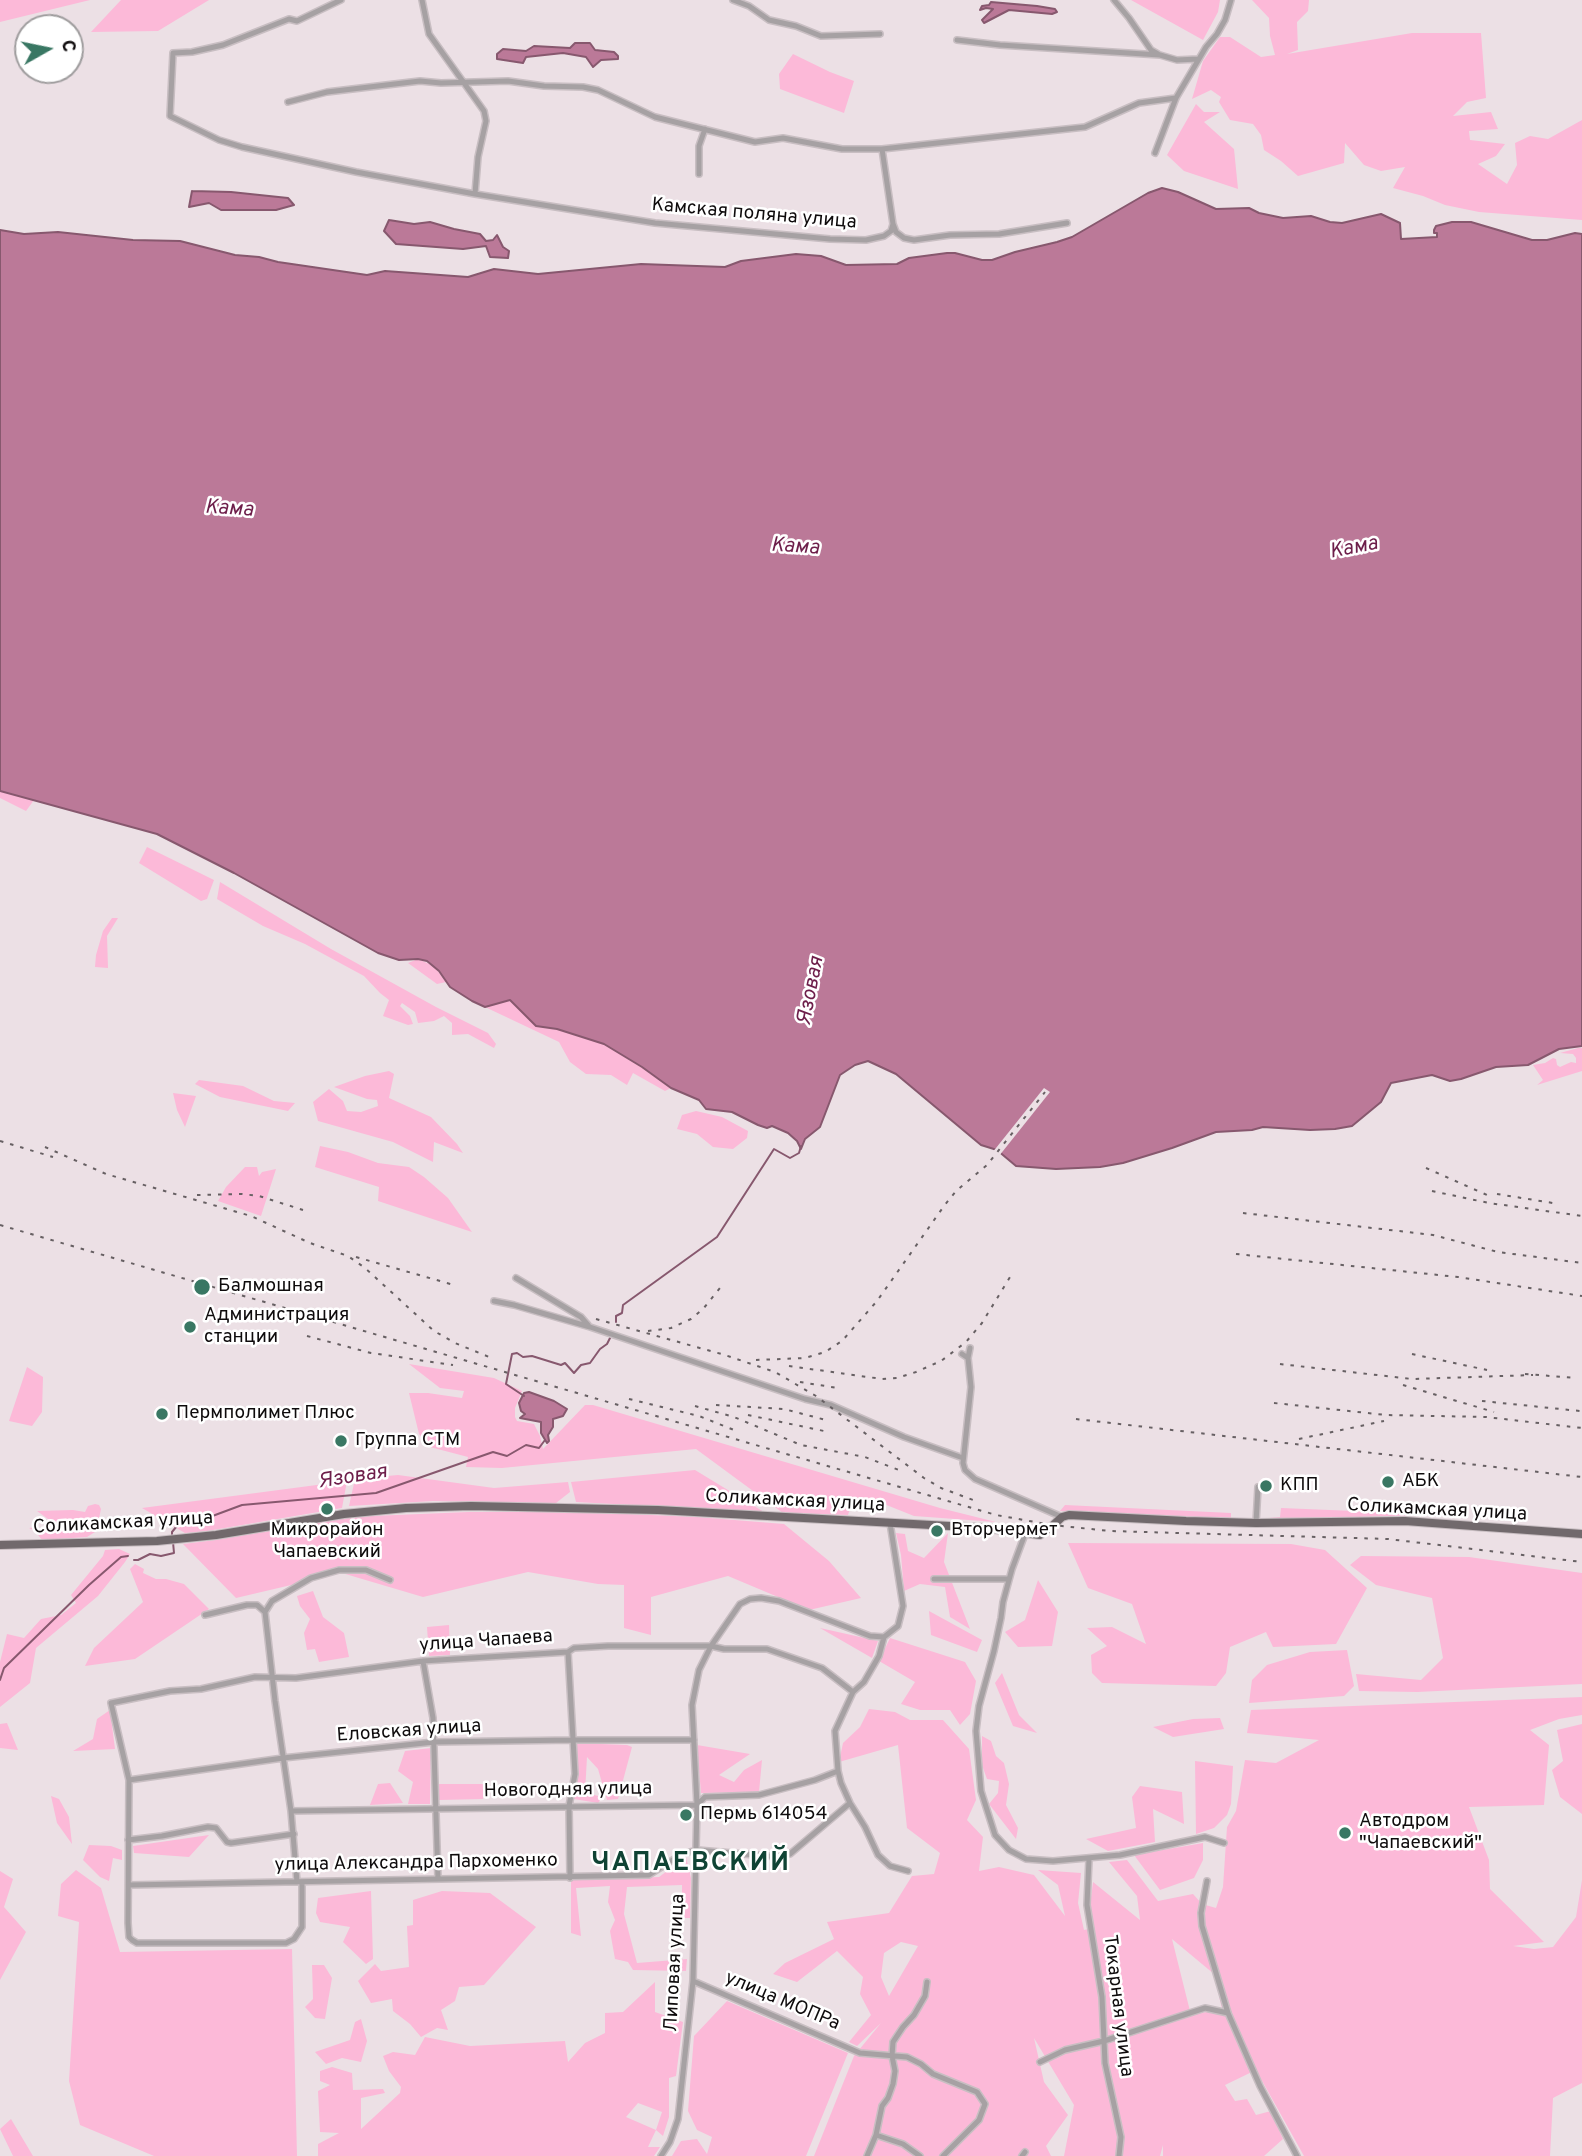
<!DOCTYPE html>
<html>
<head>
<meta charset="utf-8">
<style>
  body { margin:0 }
  #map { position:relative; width:1582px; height:2156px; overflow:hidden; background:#ece0e5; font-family:Overpass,sans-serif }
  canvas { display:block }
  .north { position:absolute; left:14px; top:14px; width:70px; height:70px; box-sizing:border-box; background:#fff; border:2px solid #9f9d9e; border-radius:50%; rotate:81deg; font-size:19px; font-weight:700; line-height:28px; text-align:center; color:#0e0b0c }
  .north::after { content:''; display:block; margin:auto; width:24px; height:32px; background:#397763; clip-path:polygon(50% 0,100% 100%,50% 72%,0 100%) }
</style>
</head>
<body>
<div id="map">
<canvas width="1582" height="2156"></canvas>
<div class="north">С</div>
</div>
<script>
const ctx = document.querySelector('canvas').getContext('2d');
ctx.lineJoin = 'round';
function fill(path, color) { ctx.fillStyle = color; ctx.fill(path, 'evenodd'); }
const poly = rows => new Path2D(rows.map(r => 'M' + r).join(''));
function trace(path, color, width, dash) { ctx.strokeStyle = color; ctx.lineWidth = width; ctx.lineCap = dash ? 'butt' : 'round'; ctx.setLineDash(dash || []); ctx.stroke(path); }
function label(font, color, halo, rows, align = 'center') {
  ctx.font = font + ' Overpass,sans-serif'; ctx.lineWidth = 5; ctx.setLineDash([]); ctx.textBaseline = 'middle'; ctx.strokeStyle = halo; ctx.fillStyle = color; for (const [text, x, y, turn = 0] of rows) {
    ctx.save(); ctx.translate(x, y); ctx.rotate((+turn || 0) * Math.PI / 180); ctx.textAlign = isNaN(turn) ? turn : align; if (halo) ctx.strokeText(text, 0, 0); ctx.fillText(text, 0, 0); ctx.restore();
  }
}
fill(poly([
  [0,0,90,0,0,22],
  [121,0,209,0,158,31,91,32],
  [1131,0,1220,0,1218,12,1203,40],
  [1252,0,1309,0,1308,11,1297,22,1298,50,1287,54,1412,33,1481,33,1486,98,1467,102,1453,116,1491,112,1498,129,1469,131,1470,140,1505,144,1496,156,1478,164,1507,184,1517,165,1515,143,1530,136,1548,139,1582,120,1582,220,1479,212,1445,205,1423,196,1393,188,1405,167,1381,171,1364,165,1345,143,1344,163,1298,176,1281,161,1264,150,1261,135,1253,124,1230,120,1219,102,1221,97,1211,90,1192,99,1203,61,1220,37,1230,37,1261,57,1275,55,1270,36,1269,18],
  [793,54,830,72,854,81,844,113,780,89,779,74],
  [1196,104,1204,112,1220,112,1204,122,1234,149,1238,189,1184,171,1167,155],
  [0,791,30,799,34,800,26,811,0,798],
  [147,847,214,880,207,899,201,901,139,863],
  [220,882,331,949,436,1007,488,1033,496,1044,494,1048,468,1034,452,1035,452,1023,444,1016,434,1021,418,1023,415,1012,402,1003,400,1006,410,1016,413,1024,408,1025,383,1016,389,1000,380,993,364,976,305,944,263,926,217,899],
  [112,918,118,918,107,936,108,968,95,967,96,955,103,931],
  [418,959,434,966,446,982,437,984,408,963],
  [506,1000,512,1002,536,1026,557,1029,604,1044,642,1067,671,1088,665,1091,633,1073,627,1085,611,1075,586,1074,570,1062,559,1042,485,1007],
  [1578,1048,1582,1048,1582,1071,1537,1085,1543,1080,1533,1065,1545,1063,1553,1058,1556,1059,1557,1065,1560,1067,1571,1062,1576,1063,1576,1058,1573,1054,1560,1053],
  [389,1071,394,1074,389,1098,431,1117,457,1144,463,1153,434,1142,433,1162,393,1142,318,1121,313,1102,329,1089,343,1101,347,1111,361,1112,378,1106,377,1100,367,1099,334,1087,365,1076],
  [199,1080,243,1086,274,1101,295,1103,288,1111,220,1097,195,1084],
  [173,1093,196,1096,185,1127,177,1110],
  [696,1111,722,1117,748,1131,747,1138,733,1149,713,1147,697,1134,677,1129,682,1115],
  [320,1146,348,1152,378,1163,409,1167,424,1177,448,1198,472,1232,378,1201,379,1187,315,1167],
  [245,1167,257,1167,259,1176,262,1172,276,1169,261,1216,218,1201,226,1187],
  [409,1364,494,1378,522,1391,515,1408,515,1417,517,1421,534,1424,540,1436,543,1449,585,1405,593,1405,940,1508,996,1522,914,1516,884,1504,851,1505,848,1515,783,1513,696,1449,502,1468,466,1467,468,1457,430,1447,419,1434,409,1393,428,1393,462,1398,464,1391,440,1388],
  [27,1367,43,1377,42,1412,32,1426,9,1421],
  [695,1470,764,1512,576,1502,571,1482],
  [398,1475,494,1488,568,1482,570,1492,556,1503,433,1501,349,1506,355,1479],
  [347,1481,342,1508,207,1531,185,1533,142,1508],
  [95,1504,99,1505,101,1509,97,1528,95,1532,87,1537,42,1540,35,1531,29,1528,37,1527,44,1533,50,1527,48,1519,37,1511,73,1510,85,1512,88,1506],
  [1065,1505,1231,1513,1231,1519,1060,1511],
  [1281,1508,1379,1512,1421,1515,1269,1520,1269,1518,1280,1517],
  [469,1512,581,1512,697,1517,784,1524,829,1561,861,1598,809,1610,728,1576,651,1597,651,1635,624,1628,624,1585,598,1584,528,1572,423,1597,342,1573,236,1598,183,1544,216,1540,347,1517],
  [896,1533,905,1534,908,1551,924,1558,948,1533,944,1562,970,1629,950,1617,945,1587,920,1584,904,1591,901,1555],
  [1068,1543,1291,1544,1325,1550,1367,1588,1336,1644,1273,1647,1266,1632,1230,1647,1226,1673,1216,1686,1102,1683,1092,1673,1091,1655,1107,1646,1087,1628,1112,1627,1146,1644,1132,1604,1088,1588],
  [119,1549,130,1554,125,1562,98,1596,36,1648,30,1683,0,1707,0,1662,7,1634,24,1638,41,1619,61,1615,76,1603,71,1595,103,1556,105,1550],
  [1361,1556,1469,1557,1582,1573,1582,1684,1417,1692,1359,1691,1356,1674,1421,1680,1443,1658,1432,1598,1376,1585,1350,1565],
  [135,1564,144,1569,143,1573,156,1579,166,1579,184,1584,209,1609,135,1659,85,1666,94,1648,143,1602,130,1569],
  [1038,1580,1058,1612,1052,1646,1018,1647,1005,1632,1025,1620],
  [313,1591,323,1617,344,1633,349,1657,319,1662,315,1649,307,1650,304,1633,310,1619,300,1606,297,1596],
  [929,1611,982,1640,977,1652,931,1635],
  [449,1625,450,1655,429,1656,427,1627],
  [820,1628,878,1641,872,1658],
  [890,1638,965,1662,976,1681,970,1714,960,1725,950,1710,920,1710,901,1704,915,1682,879,1661],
  [1347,1650,1354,1686,1344,1696,1249,1703,1252,1680,1267,1665,1310,1652],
  [1002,1673,1019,1715,1037,1733,1013,1726,995,1683],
  [1582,1697,1582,1715,1559,1719,1530,1730,1549,1745,1544,1805,1469,1807,1489,1860,1490,1889,1544,1942,1513,1946,1534,1949,1553,1947,1576,1917,1582,1880,1582,2083,1553,2098,1550,2156,1304,2156,1256,2070,1225,2085,1235,2101,1247,2099,1256,2115,1271,2111,1283,2139,1264,2156,1163,2156,1163,2145,1160,2156,1064,2156,1074,2105,1034,2038,1044,2082,1068,2115,1046,2146,1051,2156,814,2156,854,2056,881,2023,857,2046,849,2042,871,2015,860,1994,863,1977,837,1951,797,1982,773,1974,785,1963,834,1939,827,1922,889,1913,912,1876,934,1874,940,1853,907,1828,898,1745,839,1762,843,1743,860,1727,869,1709,895,1712,910,1720,943,1720,969,1749,976,1800,967,1820,983,1837,979,1871,999,1867,1034,1875,1065,1916,1058,1885,1038,1870,1081,1873,1078,1903,1084,1930,1092,1928,1090,1906,1093,1882,1140,1920,1137,1896,1109,1862,1127,1860,1158,1901,1193,1894,1202,1904,1216,1908,1223,1887,1227,1827,1236,1811,1245,1760,1276,1763,1319,1740,1247,1733,1251,1710],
  [1172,1939,1214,1974,1222,2009,1191,2015],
  [901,1942,918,1946,889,1996,881,1977,884,1953],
  [110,1710,115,1749,73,1751,93,1739,97,1719],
  [1220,1718,1224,1729,1173,1737,1153,1727,1193,1719],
  [7,1723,18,1750,0,1748,0,1724],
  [1582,1724,1582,1814,1560,1797,1552,1770,1563,1761,1557,1730],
  [982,1736,991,1741,996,1756,1004,1763,1009,1784,1006,1805,1018,1828,1016,1839,989,1804,998,1793,999,1781,987,1779,982,1765],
  [575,1743,627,1745,632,1747,618,1799,607,1800,598,1769,587,1757,585,1793,603,1797,598,1803,574,1799],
  [697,1745,750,1754,719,1775,734,1782,744,1770,762,1760,759,1792,701,1793],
  [431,1748,430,1804,408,1804,413,1782,398,1771,405,1751],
  [1195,1761,1233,1766,1231,1804,1227,1815,1214,1828,1196,1834],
  [390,1783,403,1803,370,1805,378,1784],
  [439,1784,484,1784,483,1799,439,1800],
  [1140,1786,1182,1792,1184,1824,1153,1809,1155,1842,1108,1851,1086,1839,1136,1828,1132,1797],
  [51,1796,59,1799,69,1817,72,1844,57,1823],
  [209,1835,189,1857,134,1853,133,1846],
  [1203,1843,1203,1860,1194,1878,1160,1890,1134,1855],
  [89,1845,111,1846,122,1850,122,1860,113,1858,109,1881,100,1877,83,1860],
  [686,1857,691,1878,690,1918,682,1918,682,1885,627,1887,624,1914,637,1963,687,1959,686,1971,633,1970,628,1962,615,1959,610,1931,615,1920,608,1902,610,1886,576,1888,581,1936,571,1933,571,1880,659,1877],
  [76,1870,101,1888,120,1952,292,1949,297,2156,154,2156,80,2125,69,2081,79,1922,58,1916,61,1884],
  [0,1871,13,1879,4,1907,26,1932,0,1980],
  [371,1891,373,1959,366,1964,343,1942,350,1927,320,1922,316,1913,318,1898],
  [442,1891,490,1893,536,1927,484,1985,459,1987,455,2001,441,2010,448,2030,437,2028,421,2037,410,2024,393,2011,392,1999,371,2003,358,1981,375,1964,381,1971,409,1967,407,1926,413,1925,413,1900],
  [312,1965,324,1965,332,1978,325,2019,315,2018,305,2007,313,1999],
  [655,1982,655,2012,683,2022,676,2076,669,2078,669,2117,663,2136,656,2130,648,2147,660,2147,654,2156,318,2156,318,2144,339,2133,320,2132,318,2091,330,2085,320,2081,320,2071,332,2067,352,2073,353,2090,383,2089,385,2093,361,2098,361,2129,400,2093,401,2087,389,2071,383,2056,393,2052,415,2055,425,2037,470,2046,565,2041,568,2062,585,2043,605,2033,605,2013,623,2012],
  [638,2103,662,2112,656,2130,626,2117],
  [727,2001,848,2053,806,2156,672,2156,681,2141,697,2139,707,2154,712,2137,697,2130,688,2111,694,2036],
  [361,2019,367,2041,361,2062,342,2058,326,2064,315,2052,350,2040,355,2022],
  [11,2119,33,2156,13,2156,0,2129]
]), '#fcb9d8');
const water = poly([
  [991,2,1037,6,1055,9,1057,12,1052,14,1009,10,984,23,982,20,993,9,986,8,980,10,982,6,989,5,991,2],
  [575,43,590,43,595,50,614,52,618,56,618,59,601,60,593,67,586,57,563,53,526,57,523,63,497,59,497,54,503,49,526,51,534,46,570,48,575,43],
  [1162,188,1178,192,1216,209,1249,208,1259,213,1283,218,1311,216,1330,222,1342,223,1381,214,1400,223,1401,239,1437,237,1437,233,1434,233,1434,230,1436,226,1452,222,1471,222,1532,240,1547,240,1575,233,1582,234,1582,1046,1559,1049,1528,1065,1496,1067,1461,1079,1450,1081,1432,1075,1391,1083,1381,1102,1352,1126,1335,1129,1310,1130,1263,1127,1252,1130,1216,1132,1172,1148,1123,1163,1100,1167,1056,1169,1016,1166,997,1150,981,1145,896,1074,868,1061,855,1065,840,1075,820,1127,805,1139,801,1149,797,1141,788,1133,772,1126,767,1128,758,1125,732,1112,706,1109,699,1100,671,1088,642,1067,604,1044,557,1029,536,1026,510,1000,485,1007,472,1001,450,987,439,971,427,961,418,959,399,960,378,953,234,873,157,834,0,791,0,230,24,234,58,232,133,240,180,241,235,255,259,257,278,262,367,275,385,271,468,277,494,269,538,274,641,264,725,267,741,261,796,254,821,256,846,265,897,264,909,258,947,253,955,253,982,260,992,260,1015,252,1057,242,1072,237,1148,193,1162,188],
  [192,191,231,192,288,198,294,205,276,210,221,210,209,203,189,207,192,191],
  [389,220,414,224,430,222,454,229,480,234,486,241,493,240,497,235,503,247,509,251,508,258,490,257,486,246,463,249,396,244,384,231,389,220],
  [529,1392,554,1401,567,1409,563,1416,553,1419,553,1427,548,1435,549,1441,547,1443,541,1433,541,1422,520,1418,525,1414,521,1411,519,1403,524,1393,529,1392]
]);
fill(water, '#bb7998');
trace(water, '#87586e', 2);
fill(poly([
  [1044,1088,1050,1092,999,1156,992,1153]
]), '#ece0e5');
trace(poly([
  [616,1322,616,1316,622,1313,623,1305,717,1237,774,1149,790,1158,799,1153,801,1146],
  [524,1396,506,1384,512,1354,517,1353,523,1357,532,1356,561,1365,565,1363,574,1373,581,1365,590,1363,600,1349,607,1344,610,1338],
  [172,1536,172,1532,181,1521,191,1524,242,1505,376,1493,493,1452,507,1456,526,1445,539,1448,545,1440],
  [134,1560,138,1560,150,1554,161,1556,174,1553,173,1542],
  [0,1680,4,1668,89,1585,121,1557,128,1556]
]), '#87586e', 2);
const street = poly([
  [341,0,297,21,289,19,223,45,192,52,173,53,170,116,219,140,242,147,356,172,475,194],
  [422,0,429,34,484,111,486,121,478,157,475,194,655,223,830,239,866,240,884,236,891,231,893,224,882,149,1085,127,1139,103,1176,98],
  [733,0,749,6,769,20,796,26,821,36,880,34],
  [1114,0,1129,18,1151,50,1158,54],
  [957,40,1000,45,1160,55,1177,60,1198,59],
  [288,102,327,92,420,81,441,83,508,81,544,86,583,87,598,90,655,117,755,142,783,138,842,149,882,149],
  [1155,153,1176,98,1206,47,1217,34,1225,20,1231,0],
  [699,174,699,146,705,129],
  [893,224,896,232,904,238,914,240,950,235,999,234,1067,223],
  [516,1278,581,1317,588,1325],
  [494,1301,514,1305,590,1327,805,1399,831,1405,904,1437,963,1458],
  [962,1354,968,1358,971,1387,963,1463,965,1470,975,1479,1062,1517],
  [968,1358,970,1348],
  [890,1523,903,1606,898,1626,884,1637,879,1656,864,1682,853,1692,835,1731,838,1771,841,1783,850,1803,865,1827,878,1855,890,1866,908,1871],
  [1256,1523,1258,1487],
  [1025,1534,1012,1569,1003,1602,1001,1618,994,1651,979,1706,976,1731,981,1791,995,1835,1009,1850,1026,1859,1053,1861,1120,1855,1205,1837,1224,1843],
  [934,1579,1009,1579],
  [265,1612,275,1701,291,1811,297,1882],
  [265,1612,272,1601,311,1578,339,1570,366,1570,390,1580],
  [205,1615,247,1605,257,1605,265,1612],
  [568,1652,575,1774,569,1806,570,1878],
  [423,1661,433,1718,438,1879],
  [129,1780,283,1758,434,1742,573,1740,694,1740],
  [291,1811,697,1805,705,1797,759,1795,815,1780,838,1771],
  [128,1840,162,1836,208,1827,216,1828,227,1842,231,1843,294,1834],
  [1089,1859,1087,1905,1102,1997,1105,2063,1121,2137,1119,2156],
  [1207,1881,1201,1913,1202,1926,1228,2013,1260,2086,1297,2156],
  [302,1883,302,1927,294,1939,286,1943,137,1943,132,1940,129,1937,128,1923,129,1780,111,1703,170,1691,201,1689,255,1677,296,1678,423,1661,568,1652,574,1648,608,1646,711,1646,724,1649,767,1649,822,1668,853,1692],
  [129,1885,649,1875,682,1854,697,1850,779,1857,790,1854,850,1803],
  [693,1981,860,2053,907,2057,921,2064,933,2074,977,2092,985,2104,979,2120,943,2156],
  [1040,2062,1065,2050,1104,2041,1205,2008,1228,2013],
  [876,2135,903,2144,920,2156],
  [661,2156,670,2142,678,2119,693,1981,697,1805,692,1705,699,1670,711,1646,740,1604,750,1599,761,1598,779,1601,870,1636,884,1637],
  [867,2156,876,2135,882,2106,888,2098,893,2084,895,2071,892,2056,893,2042,903,2027,914,2015,925,1996,927,1982],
  [1022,2156,1025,2152]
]);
const primary = poly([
  [0,1545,157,1541,216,1535,344,1514,406,1508,471,1506,658,1510,986,1528,1040,1535,1050,1528,1062,1517,1069,1515,1186,1521,1256,1523,1405,1521,1582,1534]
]);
trace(street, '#c8bec2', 8);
trace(primary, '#c8bec2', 10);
trace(street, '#a6a1a3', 5);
trace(primary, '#71696c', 8);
trace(poly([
  [0,1141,53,1157],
  [45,1147,106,1174,251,1216,310,1243,348,1256,365,1268,434,1331,455,1343,494,1359],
  [1426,1168,1487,1195],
  [1432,1191,1489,1203,1582,1216],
  [1497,1194,1559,1204],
  [197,1195,242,1194,259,1196,303,1210],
  [1243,1213,1433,1235,1498,1252,1582,1263],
  [0,1225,996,1515,1052,1525,1110,1531,1388,1539,1582,1562],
  [1236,1254,1458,1277,1582,1296],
  [356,1257,454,1285],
  [596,1319,725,1355,775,1372,816,1396,924,1478,941,1488,973,1500],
  [648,1331,671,1328,691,1319,703,1309,720,1288],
  [307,1336,371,1353,453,1365],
  [1412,1354,1487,1370],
  [756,1360,805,1358,825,1352,842,1341,877,1301,944,1206,956,1191,987,1165,1045,1092],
  [1280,1364,1412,1379,1533,1375],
  [789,1366,882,1379,897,1378,916,1372,941,1361,966,1342,982,1323,1010,1277],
  [1525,1374,1577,1378],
  [800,1382,838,1388],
  [1403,1385,1494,1412],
  [629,1399,699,1416,739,1432],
  [1482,1401,1580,1411],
  [1274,1403,1386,1415,1486,1417,1582,1428],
  [716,1405,784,1409,826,1420],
  [695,1406,734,1417,801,1445,865,1457,904,1472],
  [748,1415,824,1431],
  [1076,1419,1582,1477],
  [1299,1439,1384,1421]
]), '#676063', 2, [3.5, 7]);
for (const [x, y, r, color] of [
  [202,1287,9,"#397763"],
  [190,1327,7,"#397763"],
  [162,1414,7,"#397763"],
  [341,1441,7,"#397763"],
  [1388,1482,7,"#397763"],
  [1266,1486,7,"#397763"],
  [327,1509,7,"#397763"],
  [937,1531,7,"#397763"],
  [686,1815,7,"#397763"],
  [1345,1833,7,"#397763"]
]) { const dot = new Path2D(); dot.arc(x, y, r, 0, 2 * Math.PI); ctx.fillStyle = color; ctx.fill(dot); trace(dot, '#fff', 2.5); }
label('19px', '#0e0b0c', '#fff', [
  ["Камская поляна улица",754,215,5],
  ["Соликамская улица",795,1502,3],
  ["Соликамская улица",1437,1511,3],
  ["Соликамская улица",123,1524,-3],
  ["улица Чапаева",486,1642,-4],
  ["Еловская улица",409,1732,-4],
  ["Новогодняя улица",568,1791,-1],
  ["улица Александра Пархоменко",416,1864,-1],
  ["Липовая улица",676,1963,-87],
  ["улица МОПРа",782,2002,23],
  ["Токарная улица",1117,2006,83]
]);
label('19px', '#0e0b0c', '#fff', [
  ["Балмошная",218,1287],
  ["Администрация",204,1316],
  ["станции",204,1338],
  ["Пермполимет Плюс",176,1414],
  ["Группа СТМ",355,1441],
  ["АБК",1402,1482],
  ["КПП",1280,1486],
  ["Микрорайон",327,1531,"center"],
  ["Чапаевский",327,1553,"center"],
  ["Вторчермет",951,1531],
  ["Пермь 614054",700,1815],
  ["Автодром",1359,1822],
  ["\"Чапаевский\"",1359,1844]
], 'left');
label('italic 21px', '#6d1e4a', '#fff', [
  ["Кама",229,510,4],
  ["Кама",795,548,4],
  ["Кама",1354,549,-11],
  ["Язовая",812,991,-79],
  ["Язовая",353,1478,-9]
]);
ctx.letterSpacing = '2px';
label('bold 26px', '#0f4334', '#fff', [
  ["ЧАПАЕВСКИЙ",691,1865]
]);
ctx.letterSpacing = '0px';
</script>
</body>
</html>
